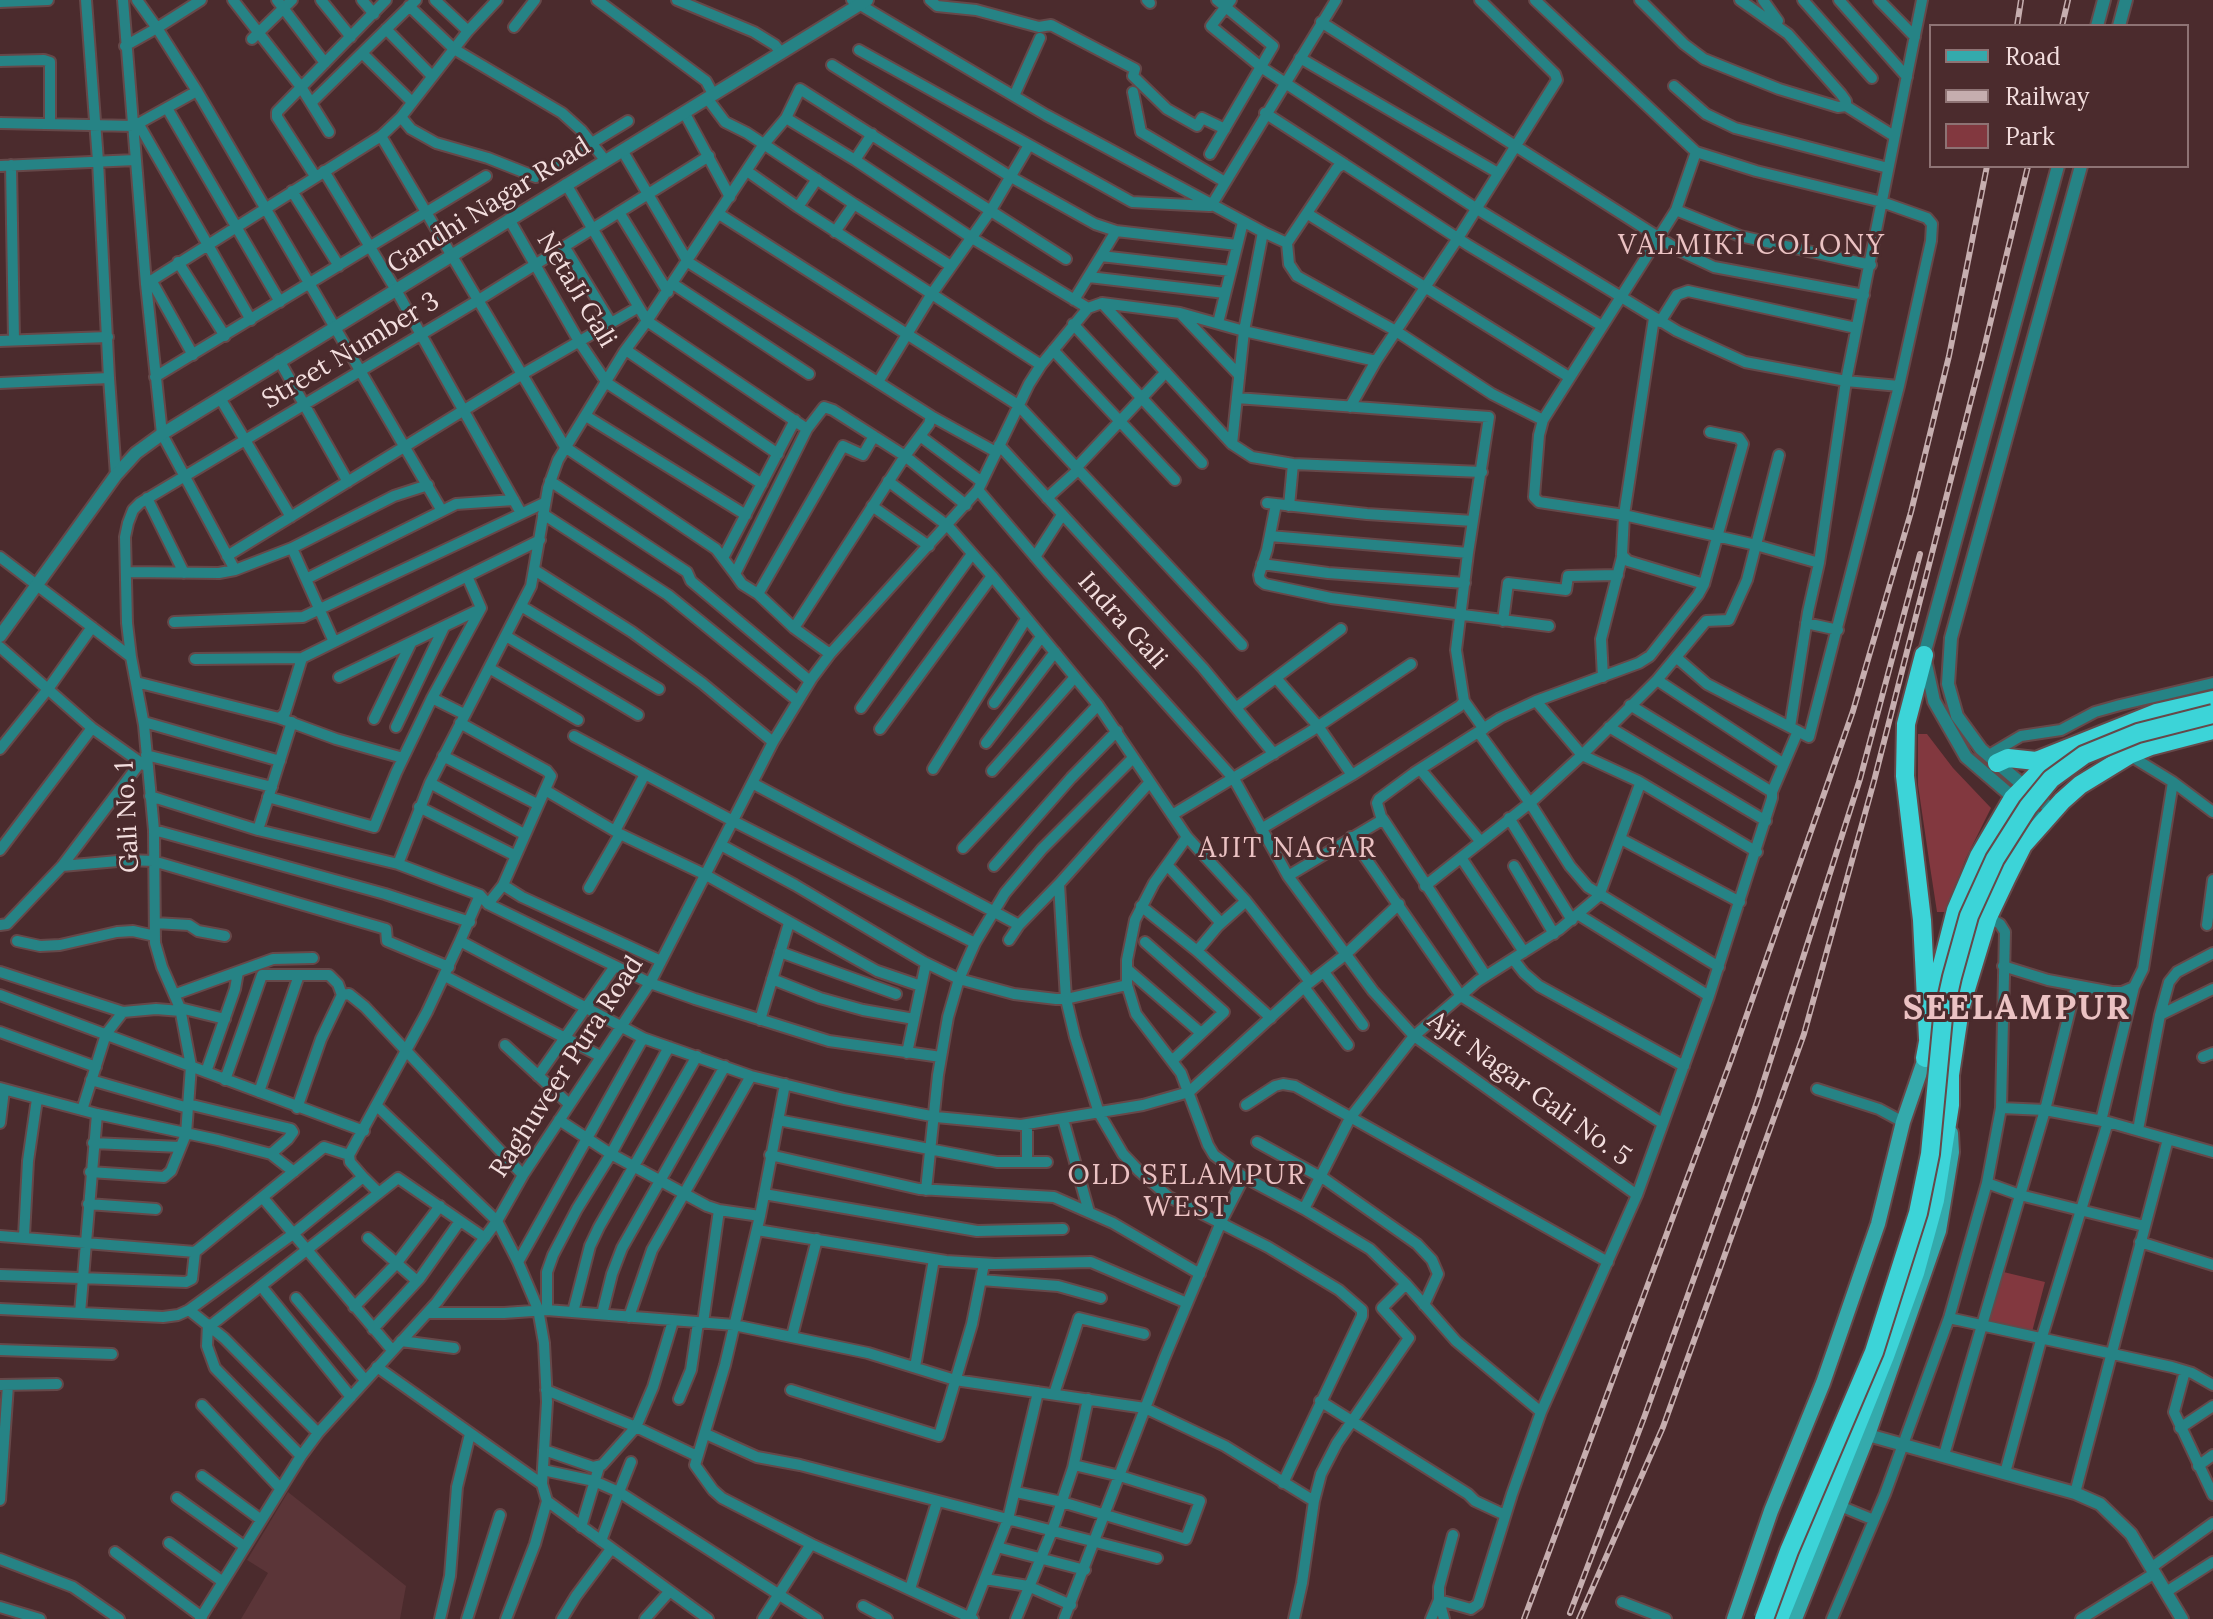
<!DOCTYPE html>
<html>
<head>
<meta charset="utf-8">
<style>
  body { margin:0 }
  #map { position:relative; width:2213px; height:1619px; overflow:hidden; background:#4b2b2d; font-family:Lora,serif }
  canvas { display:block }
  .legend { position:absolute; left:1929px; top:24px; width:260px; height:144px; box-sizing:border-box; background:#4b2b2d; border:2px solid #8e7374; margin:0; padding:10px 14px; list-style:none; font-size:24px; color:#f3dede }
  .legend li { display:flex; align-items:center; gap:16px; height:40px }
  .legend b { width:40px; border:2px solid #8e7374 }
</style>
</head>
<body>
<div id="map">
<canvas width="2213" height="1619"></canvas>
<ul class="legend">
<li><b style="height:10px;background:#34aaac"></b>Road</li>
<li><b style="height:10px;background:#c6aeaf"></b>Railway</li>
<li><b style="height:22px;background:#82383f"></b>Park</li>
</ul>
</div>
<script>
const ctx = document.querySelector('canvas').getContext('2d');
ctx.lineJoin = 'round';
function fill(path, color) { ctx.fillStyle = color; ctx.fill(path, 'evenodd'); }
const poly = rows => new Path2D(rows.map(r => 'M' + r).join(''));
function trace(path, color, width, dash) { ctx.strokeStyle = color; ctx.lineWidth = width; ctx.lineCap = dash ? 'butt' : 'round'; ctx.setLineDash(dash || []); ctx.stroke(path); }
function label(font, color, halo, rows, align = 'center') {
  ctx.font = font + ' Lora,serif'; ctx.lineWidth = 6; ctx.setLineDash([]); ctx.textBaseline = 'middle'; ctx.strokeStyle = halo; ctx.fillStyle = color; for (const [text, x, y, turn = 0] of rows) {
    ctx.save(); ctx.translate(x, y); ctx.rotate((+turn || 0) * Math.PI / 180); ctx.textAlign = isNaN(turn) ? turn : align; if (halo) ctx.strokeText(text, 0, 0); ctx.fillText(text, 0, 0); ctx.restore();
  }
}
fill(poly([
  [288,1492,406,1586,400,1619,241,1619,268,1573,247,1560]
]), '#5b3538');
fill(poly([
  [1918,734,1927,734,1953,768,1991,808,1966,858,1945,912,1937,912,1929,860,1918,785],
  [1991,1269,2045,1282,2032,1332,1979,1321]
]), '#82383f');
const minor = poly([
  [86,0,98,161,109,378],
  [123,0,146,284,162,434,235,570,292,548,394,496,428,485],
  [201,0,157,28,197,91,442,511],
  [233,0,301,87,329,132],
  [277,0,325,63],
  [321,0,351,37],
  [362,0,374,14],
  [435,0,468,31],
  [597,0,706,81,713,94],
  [677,0,754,32,775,45,781,53],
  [852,0,1046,115,1263,232,1244,331,1232,444],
  [930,0,937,6,976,10,1039,27,1051,25,1135,69,1133,76,1167,109,1197,126,1202,118,1225,129],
  [1147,0,1150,3],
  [1231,0,1211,26,1261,67,1477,209,1677,331,1745,362,1846,381,1899,386],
  [1535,0,1696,152,1756,171,1882,202,1927,218,1932,224,1931,241,1899,386,1809,737,1707,684,1677,658],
  [1640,0,1684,44,1704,59,1779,89,1838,107,1846,106,1894,136],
  [1740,0,1788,34,1841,94,1846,101,1846,106],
  [1763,0,1778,21],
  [1803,0,1872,78],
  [1839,0,1907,77],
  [1879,0,1915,37],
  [0,2,48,0],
  [409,6,454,49,562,113,582,131,605,160],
  [1321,22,1680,251,1714,267,1864,295],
  [514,27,535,0],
  [386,29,432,76],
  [252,39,292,0],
  [125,46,157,28,137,0],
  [859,50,1132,202,1209,206],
  [362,53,412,102],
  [1300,58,1498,173],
  [0,61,44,60,50,62,50,124],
  [832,65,1011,177,1095,224,1116,231,1237,245],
  [1674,86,1706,114,1735,128,1888,168],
  [1133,92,1141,132,1225,182],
  [1014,96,1040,38],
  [707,98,725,122,747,133,854,204],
  [311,103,416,0],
  [167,108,280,302],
  [684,112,730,197],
  [1265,113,1344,164],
  [401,117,411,129,436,143,488,158,536,177,628,121],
  [786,118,855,160],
  [0,123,134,126,197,91],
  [138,123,251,320],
  [872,134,855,160,972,238,1088,308],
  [381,136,565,447,716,549,735,574],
  [622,150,688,262,931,416,929,424,905,456,794,628,830,654],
  [1696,152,1676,210,1543,420,1539,435,1534,497,1539,502,1624,515,1756,545,1819,563],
  [1210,154,1273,46,1217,0],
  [11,165,14,340],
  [0,166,136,160],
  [324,171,396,290,521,513],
  [747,171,798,207],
  [315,176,277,117,277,112,386,0],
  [817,179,798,207,1041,365],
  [292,191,339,266],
  [1211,206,1336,0],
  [1676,210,1740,236,1871,265],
  [619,212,668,292],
  [719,214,1018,405,1242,645],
  [1308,214,1569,377],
  [509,219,580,343,607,383,762,484],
  [835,232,854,204,951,266],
  [1263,232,1287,243],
  [564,246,611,323],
  [1101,256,1116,231],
  [178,262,225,336],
  [1089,277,1225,293],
  [151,280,193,355],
  [146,284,381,136,401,117,468,31,497,0],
  [673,284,809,374],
  [1074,300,1101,256,1231,271],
  [1102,303,1180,313,1244,331,1376,361],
  [1180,313,1239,375],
  [1654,318,1624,515,1622,555,1628,561,1704,584],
  [1660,322,1677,295,1688,291,1856,328],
  [1218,323,1243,222],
  [1073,324,1202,463],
  [0,341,108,337],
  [626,350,778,454],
  [1053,350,1175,480],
  [279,360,348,482],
  [155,377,486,176],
  [878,382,931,295,991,210,1029,145],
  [0,383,109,378,116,475],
  [220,398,291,517],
  [1237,398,1489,417,1468,553,1456,650,1464,701,1484,729],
  [1350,407,1376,361,1458,238,1557,80,1555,74,1480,0],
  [586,416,746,515],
  [931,416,996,452],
  [1543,420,1492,394,1396,331,1297,276,1289,264,1287,243,1337,168,1344,164,1468,245,1602,326],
  [807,429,647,321,764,144,786,118,800,89,1066,259],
  [920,436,982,482],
  [999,445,1203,668,1274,754],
  [1076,468,1166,372],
  [550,481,687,572,691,581,810,681],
  [888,481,948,526,992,576,1098,705,1187,837,1246,901,1310,982],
  [978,490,1048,572,1234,779,1288,876,1373,991,1414,1036,1637,1195],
  [147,498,184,573],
  [1047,498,1078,470],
  [1267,503,1367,514,1473,521],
  [1276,504,1267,550,1259,575,1260,580,1265,584,1331,598,1549,626],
  [872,506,929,546],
  [1289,506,1293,464],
  [543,514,668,595,798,701],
  [1270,536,1468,553],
  [292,548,334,642],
  [227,556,521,375,637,308],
  [0,557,131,657,144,725,154,830,155,943,162,967,180,1008,191,1066,186,1134,171,1171,164,1177,90,1172],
  [1035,557,1062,515],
  [723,558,795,420],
  [1262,564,1328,573,1465,583],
  [536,571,632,632,702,683,773,742],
  [126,572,219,573,235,570],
  [306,579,456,504,514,500],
  [758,594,843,446,863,455,874,436],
  [521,606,659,689],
  [1503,621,1508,583,1566,590,1568,576,1618,575],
  [174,622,303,617,544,503],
  [1806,623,1838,630],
  [794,628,758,594,742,584,735,574,807,429,824,407,833,410,905,456,966,505],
  [506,636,638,715],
  [0,647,92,728,144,765],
  [131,657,127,623,125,537,128,523,133,510,140,503,477,301,709,156],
  [195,659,302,658,540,540],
  [489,668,578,720],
  [339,677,480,609],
  [1603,677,1601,639,1622,557],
  [1276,678,1318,726,1352,775],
  [1657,680,1784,764],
  [136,682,279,718,285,713,302,658],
  [432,698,464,714],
  [1536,701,1582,755,1638,781,1757,852],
  [994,703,1041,637],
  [1237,707,1341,629],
  [861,708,972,554],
  [279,718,336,739,403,758],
  [374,719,411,643],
  [144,722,280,761],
  [460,723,547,771,551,776,503,885,488,904,650,983,695,999,829,1041,941,1057],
  [396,727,444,627],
  [1609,727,1766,821],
  [1790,727,1808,612,1819,563,1846,381,1922,0],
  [880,729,992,576],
  [1479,733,1530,803,1570,866,1588,887,1719,967],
  [574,736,733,821,975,943],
  [986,743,1055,652],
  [0,749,48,689,92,627],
  [146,755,272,787],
  [1989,755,2021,736,2061,730,2095,712,2120,705,2213,683],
  [2129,755,2173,782,2213,812],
  [443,756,537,804],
  [933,769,1026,619],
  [1420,769,1481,842],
  [992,771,1075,677],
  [430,783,524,834],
  [752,783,1019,925],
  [545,790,620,834],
  [1772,792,1798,731],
  [150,796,258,830,398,864,480,895,488,904],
  [268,797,374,827,396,773,432,698,481,608,467,576],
  [419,807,514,855],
  [1172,815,1311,731,1411,664],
  [1509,818,1572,920],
  [1383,819,1486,976],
  [1261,829,1352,775,1460,706,1464,701],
  [154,830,385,894,470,922],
  [258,830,292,722],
  [615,831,645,774],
  [1187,837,1154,883,1135,920,1127,960,1127,985,1136,1014,1181,1073,1208,1145,1214,1155,1244,1177,1304,1209,1370,1249,1406,1284,1382,1308,1409,1338,1337,1443,1321,1474,1314,1501,1302,1583,1294,1619],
  [1351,837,1461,996,1662,1123],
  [1621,839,1740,902],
  [721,845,795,885,924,962,959,979,1014,994,1056,999,1066,999,1127,985],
  [963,848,1098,705],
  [0,850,92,728],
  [1462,859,1524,952],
  [398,864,430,783,531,586,548,488,558,460,624,352,647,321,566,184],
  [1167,865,1221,923],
  [62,866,129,860,153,861,386,929,387,941,449,967],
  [994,866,1071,778,1117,731],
  [1514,866,1554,934],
  [1288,876,1382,820,1377,803,1379,799,1414,773,1500,718,1536,701,1639,663,1650,656,1698,595,1704,584,1743,444,1739,438,1710,432],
  [1059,884,1066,999,1075,1037,1099,1113,1123,1154,1139,1171,1169,1197,1268,1247,1339,1290,1362,1310,1362,1316,1283,1483],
  [503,885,522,897,661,961],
  [1425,886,1530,803,1582,755,1657,680,1706,621,1729,620,1747,580,1779,455],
  [589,888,620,834,706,875,877,971,921,986],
  [1141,906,1197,951,1271,1018],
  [1579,915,1709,996],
  [1988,917,2000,924,2005,932,2001,1108],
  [155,923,189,925,198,931,225,936],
  [0,925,7,924,62,866,140,763],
  [2207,925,2213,880],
  [1009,940,1019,925,1059,884,1149,783],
  [17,941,40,946,60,945,117,932,133,931,155,936],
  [460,941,480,895],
  [1145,942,1224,1012,1173,1060],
  [1197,951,1218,926,1246,901],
  [780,952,896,994],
  [1513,959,1524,973,1539,986,1684,1066],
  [2003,966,2048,980,2112,992,2122,992,2134,987],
  [1127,969,1201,1033],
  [0,972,123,1012,156,1009,181,1011],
  [1324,972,1363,1025],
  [445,976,600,1056],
  [772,979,820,998,863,1010,914,1019],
  [1304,987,1348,1045],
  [176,994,273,959,313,958],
  [0,995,364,1131],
  [342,995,349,994,365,1007,523,1175],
  [180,1008,225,1019],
  [2160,1015,2213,989],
  [760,1020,789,923],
  [0,1032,96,1067],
  [505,1045,569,1104],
  [907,1053,926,963],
  [2203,1057,2213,1053],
  [206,1072,235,989,238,972],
  [538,1076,615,966],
  [91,1080,188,1108],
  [225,1080,262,975,329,975,338,984,342,995],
  [785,1084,760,1216,725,1365,695,1465,713,1490,722,1498,811,1544,973,1619],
  [0,1088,97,1114,218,1140,271,1154,294,1172],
  [1817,1089,1879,1109,1903,1122],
  [259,1092,299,975],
  [188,1104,291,1129,293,1132,288,1139,271,1154],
  [1246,1105,1275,1086,1283,1084,1295,1086,1608,1262],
  [377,1106,497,1221,518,1262,538,1309,544,1343,547,1402,542,1484,547,1501,708,1619],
  [297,1108,321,1039,342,995],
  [82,1110,106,1034,123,1012],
  [1063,1119,1089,1212],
  [559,1120,611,1154,707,1206,719,1210,760,1216],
  [778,1120,997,1162,1047,1162],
  [2101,1121,2134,987,2143,969,2173,782],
  [0,1123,4,1090],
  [2138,1130,2160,1015,2169,982,2177,972,2213,953],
  [1257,1142,1326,1180,1417,1244,1432,1260,1438,1274,1424,1305],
  [93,1143,180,1147],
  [349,1155,350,1162,363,1177],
  [770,1155,919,1189,1054,1197,1113,1223,1200,1274],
  [1027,1162,1027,1125],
  [1987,1183,2020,1195,2144,1226],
  [926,1190,938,1075,948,1017,959,979,975,943,1005,893,1042,849,1133,758],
  [764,1194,977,1231,1063,1229],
  [263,1198,392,1350],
  [88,1204,156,1209],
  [1304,1209,1350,1118,1414,1036,1478,981,1560,929,1599,896,1640,784],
  [757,1230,946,1261,995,1264,1091,1262,1187,1303],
  [0,1236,195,1252,324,1147,349,1155,427,1012,460,941,643,1038,751,1076,844,1099,936,1117,1021,1125,1143,1105,1189,1092,1304,987,1345,955,1399,904],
  [24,1236,28,1161,37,1099],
  [368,1238,417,1281],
  [2140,1242,2213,1265],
  [518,1262,643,1038],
  [0,1275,186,1282,192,1279,195,1252],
  [981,1280,1058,1286,1101,1298],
  [1406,1284,1456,1341,1541,1412],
  [265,1291,351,1397],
  [296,1298,365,1380],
  [354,1307,396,1264,440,1206],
  [0,1309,163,1317,178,1315,189,1310,293,1234,363,1177,378,1192],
  [189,1310,224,1338,318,1433],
  [547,1310,547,1272,553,1255,577,1209,611,1154,669,1047],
  [573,1312,590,1246,599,1227,697,1056],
  [80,1313,97,1114],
  [428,1313,504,1313,547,1310,734,1325,868,1353,955,1380,1145,1408,1225,1446,1314,1501],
  [602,1314,612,1274,622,1248,725,1066],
  [629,1317,652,1250,751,1076],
  [1949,1318,2172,1367,2192,1373,2213,1385],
  [703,1323,719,1210],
  [208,1324,207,1346,215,1368,301,1456],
  [210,1326,398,1178,485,1238],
  [373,1329,420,1278,460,1221],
  [792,1336,817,1239],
  [401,1341,454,1348],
  [0,1350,112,1354],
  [377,1367,542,1484],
  [915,1367,934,1259],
  [2185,1371,2174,1412,2213,1495],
  [0,1385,57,1384],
  [546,1390,636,1427,697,1456],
  [791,1390,939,1436,972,1324,984,1264],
  [1054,1394,1079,1318,1144,1334],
  [679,1399,691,1370,698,1323],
  [1320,1401,1468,1494,1475,1501,1505,1515],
  [202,1405,280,1488],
  [2180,1428,2213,1406],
  [706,1434,757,1457,800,1465,1157,1558],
  [544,1450,593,1467,602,1465,636,1427,653,1387,673,1321],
  [1944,1455,2045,1110,2076,986],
  [631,1462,619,1492,817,1619],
  [2198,1466,2213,1455],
  [543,1470,594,1481,619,1492,601,1541],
  [2005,1473,2041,1340,2108,1122],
  [202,1476,260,1519],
  [1016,1492,1062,1502,1186,1539,1200,1501,1120,1476,1074,1465],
  [2075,1493,2168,1139],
  [177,1498,244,1546],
  [0,1500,8,1385],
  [1840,1506,1874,1520],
  [581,1527,599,1467],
  [169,1543,223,1582],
  [997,1547,1085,1570],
  [115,1552,202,1617],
  [0,1559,73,1587,119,1619],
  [2152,1567,2213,1523],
  [985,1579,1028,1586,1071,1605],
  [910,1589,937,1502],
  [2166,1592,2213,1562],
  [1622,1602,1666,1619],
  [863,1606,887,1619],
  [0,1607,40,1619],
  [200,1619,301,1456,318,1433,437,1302,497,1221,523,1175,650,983,773,742,812,678,830,654,978,490,1029,384,1041,365,1088,308,1102,303,1232,444,1252,457,1293,464,1482,472],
  [440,1619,450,1576,457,1487,470,1434],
  [467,1619,500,1515],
  [506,1619,535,1544,547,1501],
  [562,1619,576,1596,611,1549],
  [645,1619,669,1592],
  [763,1619,811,1544],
  [969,1619,1008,1519,1038,1392],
  [1016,1619,1052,1531,1073,1468,1088,1399],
  [1064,1619,1164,1359,1221,1222,1244,1177],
  [1431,1619,1439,1600,1471,1609,1478,1604,1512,1494,1541,1412,1637,1195,1709,996,1772,798,1772,792,1630,705],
  [1444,1619,1439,1600,1439,1587,1453,1535],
  [1832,1619,1885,1494,1949,1318,1987,1183,2001,1108,2045,1110,2108,1122,2213,1152],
  [2081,1619,2155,1573]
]);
const tertiary = poly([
  [2097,26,2104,0],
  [2119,26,2126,0],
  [0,636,116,475,136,453,162,434,867,0],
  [2053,811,1981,749,1957,716,1948,684,1951,638,2081,166],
  [2043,823,1966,757,1934,701,1924,655,2058,166],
  [1868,1435,2075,1493,2100,1504,2131,1534,2182,1619]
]);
const secondary = poly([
  [1734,1619,1771,1511,1823,1383,1878,1224,1903,1122,1925,1058],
  [1795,1619,1868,1435,1939,1231,1952,1152,1951,1133]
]);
const trunk = poly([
  [1924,655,1906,724,1905,776,1922,920,1928,1039],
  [1997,763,2008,758,2036,761,2156,713,2213,700],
  [1925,1058,1942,965,1956,910,1979,856,2013,798,2037,774,2075,746],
  [1779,1619,1885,1356,1915,1273,1935,1200,1950,1105,1950,1075,1960,1009,1988,917,2007,877,2023,845,2062,801,2080,785,2129,755,2151,746,2213,730]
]);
trace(minor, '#664849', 14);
trace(tertiary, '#664849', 16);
trace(secondary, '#664849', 18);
trace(trunk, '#664849', 22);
trace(minor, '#268385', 10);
trace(tertiary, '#268385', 12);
trace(secondary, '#34aaac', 14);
trace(trunk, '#3cd4d8', 18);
const rail = poly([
  [2017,26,2021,0],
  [2062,26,2068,0],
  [1570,1613,1645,1415,1757,1102,1860,779,1920,554],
  [1524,1619,1730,1063,1853,711,1911,512,1949,356,1987,166],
  [1579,1619,1663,1427,1804,1034,1874,781,1983,353,2028,166]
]);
trace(rail, '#c6aeaf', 6);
trace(rail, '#4b2b2d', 3, [9]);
const trunkBridge = poly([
  [1764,1619,1789,1551,1874,1352,1918,1213,1930,1154,1943,1017,1952,977,1969,916,1995,859,2028,807,2051,779,2084,755,2138,733,2213,714]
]);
trace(trunkBridge, '#664849', 22, []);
trace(trunkBridge, '#3cd4d8', 18);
label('26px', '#f3dede', '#4b2b2d', [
  ["Gandhi Nagar Road",489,206,-32],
  ["NetaJi Gali",576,290,59],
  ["Street Number 3",351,351,-31],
  ["Indra Gali",1122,621,48],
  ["Gali No. 1",128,817,-93],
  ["Raghuveer Pura Road",567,1067,-57],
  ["Ajit Nagar Gali No. 5",1529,1089,36]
]);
ctx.letterSpacing = '2px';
label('28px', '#ebc2c3', '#4b2b2d', [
  ["VALMIKI COLONY",1752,246],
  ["AJIT NAGAR",1288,849],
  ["OLD SELAMPUR",1187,1176],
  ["WEST",1187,1208]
]);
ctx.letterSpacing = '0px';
ctx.letterSpacing = '2px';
label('bold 34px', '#ebc2c3', '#4b2b2d', [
  ["SEELAMPUR",2017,1009]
]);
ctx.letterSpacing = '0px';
</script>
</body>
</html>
